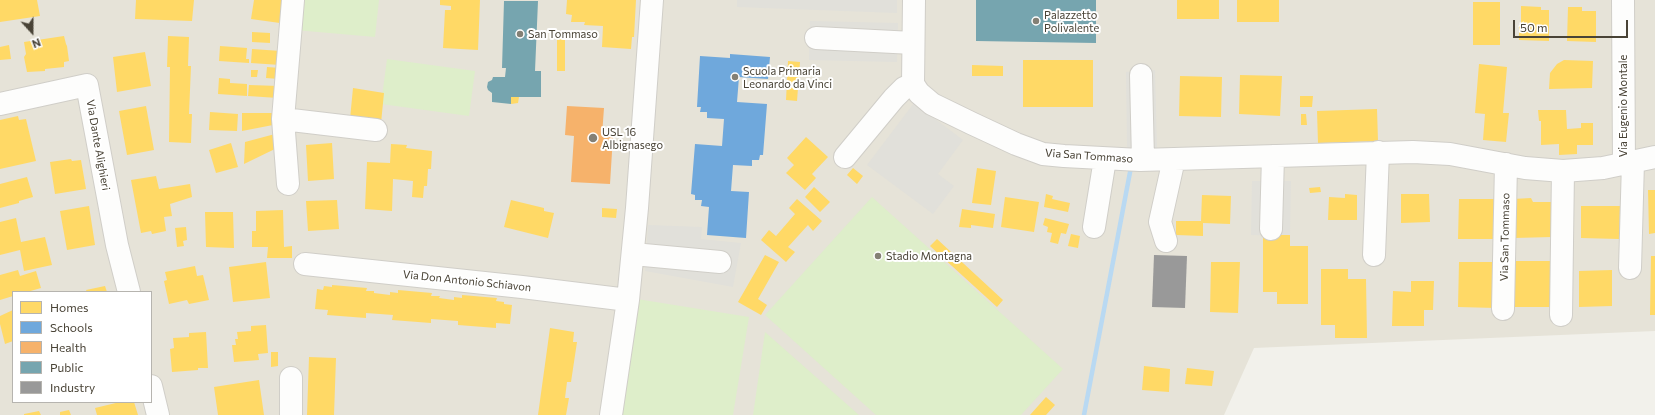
<!DOCTYPE html>
<html>
<head>
<meta charset="utf-8">
<style>
  body { margin:0 }
  #map { position:relative; width:1655px; height:415px; overflow:hidden; background:#f2f1eb; font-family:Commissioner,sans-serif }
  canvas { display:block }
  .legend { position:absolute; left:12px; top:291px; width:140px; height:112px; box-sizing:border-box; background:#fff; border:1px solid #b6b4af; margin:0; padding:5px 7px; list-style:none; font-size:12px; color:#494336 }
  .legend li { display:flex; align-items:center; gap:8px; height:20px }
  .legend b { width:20px; border:1px solid #b6b4af }
  .north { position:absolute; left:12px; top:12px; width:40px; height:40px; -webkit-text-stroke:3px #fff; paint-order:stroke; rotate:159deg; font-size:11px; font-weight:700; line-height:16px; text-align:center; color:#494336 }
  .north::after { content:''; display:block; margin:auto; width:14px; height:18px; background:#494336; clip-path:polygon(50% 0,100% 100%,50% 72%,0 100%) }
  .scale { position:absolute; left:1513px; top:20px; width:115px; height:18px; box-sizing:border-box; border:2px solid #494336; border-top:0; padding-left:5px; font-size:12px; line-height:14px; white-space:nowrap; color:#494336; -webkit-text-stroke:3px #fff; paint-order:stroke }
</style>
</head>
<body>
<div id="map">
<canvas width="1655" height="415"></canvas>
<ul class="legend">
<li><b style="height:11px;background:#ffd966"></b>Homes</li>
<li><b style="height:11px;background:#6fa8dc"></b>Schools</li>
<li><b style="height:11px;background:#f6b26b"></b>Health</li>
<li><b style="height:11px;background:#76a5af"></b>Public</li>
<li><b style="height:11px;background:#999"></b>Industry</li>
</ul>
<div class="north">N</div>
<div class="scale">50 m</div>
</div>
<script>
const ctx = document.querySelector('canvas').getContext('2d');
ctx.lineJoin = 'round';
function fill(path, color) { ctx.fillStyle = color; ctx.fill(path, 'evenodd'); }
const poly = rows => new Path2D(rows.map(r => 'M' + r).join(''));
function trace(path, color, width, dash) { ctx.strokeStyle = color; ctx.lineWidth = width; ctx.lineCap = dash ? 'butt' : 'round'; ctx.setLineDash(dash || []); ctx.stroke(path); }
function label(font, color, halo, rows, align = 'center') {
  ctx.font = font + ' Commissioner,sans-serif'; ctx.lineWidth = 4; ctx.setLineDash([]); ctx.textBaseline = 'middle'; ctx.strokeStyle = halo; ctx.fillStyle = color; for (const [text, x, y, turn = 0] of rows) {
    ctx.save(); ctx.translate(x, y); ctx.rotate((+turn || 0) * Math.PI / 180); ctx.textAlign = isNaN(turn) ? turn : align; if (halo) ctx.strokeText(text, 0, 0); ctx.fillText(text, 0, 0); ctx.restore();
  }
}
fill(poly([
  [0,0,1655,0,1655,331,1254,348,1224,415,0,415],
  [13,292,151,292,151,402,13,402]
]), '#e6e3d8');
fill(poly([
  [298,0,379,0,375,37,295,30],
  [387,59,475,71,469,116,381,104],
  [872,197,1063,369,1021,415,876,415,765,315],
  [637,299,749,317,733,415,619,415],
  [765,332,859,415,753,415]
]), '#deeeca');
fill(poly([
  [737,0,897,0,897,13,737,7],
  [810,21,898,23,897,62,809,60],
  [1155,70,1157,148,1127,148,1126,72],
  [914,103,963,140,938,174,954,186,933,214,867,165],
  [1252,181,1291,181,1290,236,1251,235],
  [648,225,702,227,701,239,741,243,733,287,645,271]
]), '#e1e0da');
fill(poly([
  [0,0,37,0,40,16,0,22],
  [136,0,194,0,192,21,135,19],
  [254,0,284,0,280,23,251,19],
  [440,0,480,0,478,50,443,48,445,10,451,10,451,6,440,5],
  [567,0,636,0,634,37,632,37,631,49,602,47,603,26,584,25,585,22,571,22,572,15,566,14],
  [1177,0,1219,0,1219,19,1177,19],
  [1237,0,1279,0,1279,22,1237,22],
  [1473,2,1500,2,1500,45,1473,45],
  [1521,6,1541,7,1541,10,1549,10,1549,41,1519,40,1519,26,1521,26],
  [1568,7,1582,7,1582,11,1596,11,1596,42,1567,41],
  [252,32,270,33,270,43,252,42],
  [557,35,565,35,565,71,557,71],
  [64,36,66,44,67,46,69,61,64,62,64,67,45,69,45,71,27,72,24,57,26,54,24,42],
  [168,36,189,37,188,66,191,66,189,114,192,114,191,143,169,142,170,67,167,67],
  [9,45,11,59,0,60,0,47],
  [220,46,247,48,246,59,249,59,249,63,219,61],
  [252,49,281,51,280,65,251,63],
  [145,52,151,86,117,92,113,57],
  [1023,60,1093,60,1093,107,1023,107],
  [1564,60,1593,61,1592,88,1549,89,1550,73,1557,64],
  [788,61,800,62,797,101,786,100],
  [1479,64,1507,67,1503,113,1509,113,1506,142,1483,140,1485,114,1475,113],
  [972,65,1003,66,1003,76,972,76],
  [267,67,280,68,279,79,266,78],
  [251,70,258,70,257,77,251,77],
  [1240,75,1282,76,1280,116,1239,114],
  [1180,76,1222,77,1221,117,1179,116],
  [219,78,230,79,230,83,247,84,247,96,218,94],
  [249,85,279,86,278,98,248,96],
  [353,88,384,93,381,123,350,119],
  [1300,96,1313,96,1312,107,1300,107],
  [511,97,519,97,518,103,511,104],
  [146,106,154,150,127,155,119,111],
  [1377,109,1378,141,1318,143,1317,111],
  [1538,110,1566,110,1567,129,1581,128,1581,123,1593,123,1593,145,1577,145,1577,154,1559,155,1559,144,1541,145,1541,121,1539,121],
  [210,112,238,114,237,131,209,130],
  [242,113,273,113,273,125,242,131],
  [1301,114,1306,114,1307,125,1301,125],
  [18,116,19,120,26,119,36,161,0,169,0,120],
  [275,134,279,147,244,164,245,142],
  [806,137,828,157,812,174,816,178,805,190,786,173,794,165,787,158],
  [231,143,238,167,216,173,209,150],
  [332,143,334,179,308,181,306,145],
  [391,144,407,145,406,148,432,151,431,169,428,169,427,186,424,186,423,198,412,197,413,181,393,179,392,211,365,209,367,162,390,163],
  [71,159,72,161,81,160,86,189,55,194,50,162],
  [853,168,863,176,857,184,847,175],
  [977,168,996,171,991,205,972,203],
  [156,176,159,189,190,184,192,197,170,204,172,216,164,217,166,231,152,234,151,231,141,233,131,180],
  [27,177,33,197,19,201,19,203,0,208,0,184],
  [814,187,830,202,820,212,805,197],
  [1320,187,1321,192,1310,193,1309,188],
  [1648,190,1655,190,1655,233,1649,234],
  [1046,194,1053,196,1052,199,1070,203,1068,212,1044,207],
  [1345,194,1357,195,1357,220,1328,220,1329,197,1345,198],
  [1401,194,1429,194,1430,222,1401,223],
  [1202,195,1231,196,1230,224,1203,223,1203,236,1176,235,1176,221,1201,221],
  [1005,197,1039,202,1034,232,1001,227],
  [1531,198,1533,202,1551,202,1552,237,1514,238,1513,199],
  [797,199,822,221,813,231,808,225,788,247,795,252,786,262,761,240,769,230,776,236,795,214,789,208],
  [1459,199,1496,199,1495,239,1458,239],
  [337,200,339,229,308,231,306,201],
  [511,200,544,208,544,211,554,213,548,238,504,227],
  [89,206,95,245,67,250,60,211],
  [1581,206,1620,206,1619,239,1581,238],
  [602,208,617,209,616,218,602,217],
  [962,209,995,214,993,228,971,225,971,228,959,227],
  [283,210,284,247,292,246,292,258,267,258,268,247,252,247,252,231,256,231,256,211],
  [205,212,233,212,234,248,206,247],
  [16,218,21,242,45,237,52,265,24,271,20,250,0,255,0,222],
  [1045,218,1069,224,1066,234,1061,233,1058,244,1050,242,1052,233,1047,232,1048,227,1043,225],
  [186,227,187,240,183,241,184,246,177,247,175,228],
  [1071,234,1080,236,1078,248,1068,246],
  [1263,235,1290,235,1290,246,1308,246,1308,304,1277,304,1277,292,1263,292],
  [937,239,1003,300,997,307,930,246],
  [765,255,779,262,758,299,767,305,761,315,738,302],
  [1651,256,1655,256,1655,315,1650,315],
  [1514,261,1551,261,1551,307,1514,307],
  [266,262,270,298,233,302,229,267],
  [1211,262,1240,262,1238,313,1210,312],
  [1459,262,1496,262,1496,308,1458,307],
  [195,266,197,276,203,275,209,300,189,304,187,300,169,304,164,281,167,280,165,272],
  [1321,269,1348,269,1348,279,1366,279,1367,338,1335,338,1335,325,1321,325],
  [18,270,20,276,36,271,41,288,27,292,13,292,13,296,0,300,0,275],
  [1612,270,1612,306,1579,307,1579,271],
  [1411,281,1434,281,1433,310,1424,310,1424,326,1392,326,1393,291,1411,292],
  [332,285,367,288,366,291,374,291,374,293,390,295,390,292,398,293,398,290,432,293,431,296,440,296,439,298,454,300,454,297,462,298,462,295,497,298,496,301,504,302,504,304,512,305,510,324,496,323,496,328,458,325,458,321,431,319,431,323,392,320,393,315,366,313,366,318,327,315,328,310,315,309,317,289,323,290,324,286,332,287],
  [105,286,107,292,87,292,86,290],
  [13,310,13,341,5,344,0,324,0,316],
  [266,325,268,353,258,354,259,360,234,362,232,345,236,345,235,339,238,339,237,332,251,331,251,326],
  [550,328,574,332,573,342,577,342,571,382,567,382,565,398,569,398,566,415,538,415],
  [206,332,208,368,198,368,198,370,172,372,170,349,174,348,173,338,189,337,189,333],
  [271,352,278,352,278,366,271,367],
  [309,357,336,358,334,415,307,415],
  [1144,366,1170,369,1169,392,1142,390],
  [1187,368,1214,371,1212,386,1185,384],
  [259,380,264,415,218,415,214,387],
  [1046,397,1055,405,1046,415,1030,415],
  [120,402,134,402,138,415,97,415,95,408],
  [69,410,71,415,60,415,60,412],
  [39,411,41,415,24,415,24,414]
]), '#ffd966');
fill(poly([
  [730,54,770,57,768,79,739,77,737,102,767,104,763,155,760,155,759,160,752,160,752,166,733,165,731,191,749,192,746,238,707,235,709,207,701,206,702,200,695,200,695,195,691,194,695,144,722,146,724,119,707,118,707,112,700,112,701,107,697,107,700,56,730,58]
]), '#6fa8dc');
fill(poly([
  [567,106,604,108,602,135,613,136,610,184,571,182,574,136,565,135]
]), '#f6b26b');
fill(poly([
  [976,0,1096,0,1096,43,976,41],
  [504,1,538,1,535,71,541,71,541,97,511,97,511,104,492,102,492,93,488,90,487,87,488,82,492,80,493,77,505,77,506,68,502,68]
]), '#76a5af');
fill(poly([
  [1154,255,1187,256,1185,308,1152,307]
]), '#999');
trace(poly([
  [1084,415,1131,167]
]), '#b9d9f2', 4.5);
const minor = poly([
  [914,0,913,84,919,93,932,104,971,123,1016,144,1043,154,1064,156,1140,160,1413,152,1450,154,1525,168,1563,171,1603,168,1655,157],
  [1623,0,1624,164],
  [816,38,913,43],
  [1141,75,1143,160],
  [0,104,87,85,117,245,129,292],
  [283,119,376,130],
  [845,157,894,98,904,88,913,84],
  [288,184,283,119,293,0],
  [1094,227,1105,159],
  [1271,229,1273,156],
  [1166,241,1160,222,1174,159],
  [633,254,720,262],
  [1374,255,1378,152],
  [305,264,522,287,628,300],
  [1630,268,1633,162],
  [1503,309,1506,164],
  [1561,315,1563,171],
  [151,386,158,415],
  [291,415,291,378],
  [611,415,628,300,637,208,652,0]
]);
trace(minor, '#d0cec8', 24);
trace(minor, '#fdfdfc', 22);
for (const [x, y, r, color] of [
  [1036,21,4,"#848075"],
  [520,34,4,"#848075"],
  [735,77,4,"#848075"],
  [593,138,5,"#848075"],
  [878,256,4,"#848075"]
]) { const dot = new Path2D(); dot.arc(x, y, r, 0, 2 * Math.PI); ctx.fillStyle = color; ctx.fill(dot); trace(dot, '#fff', 1.5); }
label('11px', '#494336', '#fff', [
  ["Palazzetto",1044,15],
  ["Polivalente",1044,28],
  ["San Tommaso",528,34],
  ["Scuola Primaria",743,71],
  ["Leonardo da Vinci",743,84],
  ["USL 16",602,132],
  ["Albignasego",602,145],
  ["Stadio Montagna",886,256]
], 'left');
label('11px', '#494336', '#fff', [
  ["Via Eugenio Montale",1623,106,-90],
  ["Via Dante Alighieri",98,145,80],
  ["Via San Tommaso",1089,156,4],
  ["Via San Tommaso",1505,237,-89],
  ["Via Don Antonio Schiavon",467,281,6]
]);
</script>
</body>
</html>
